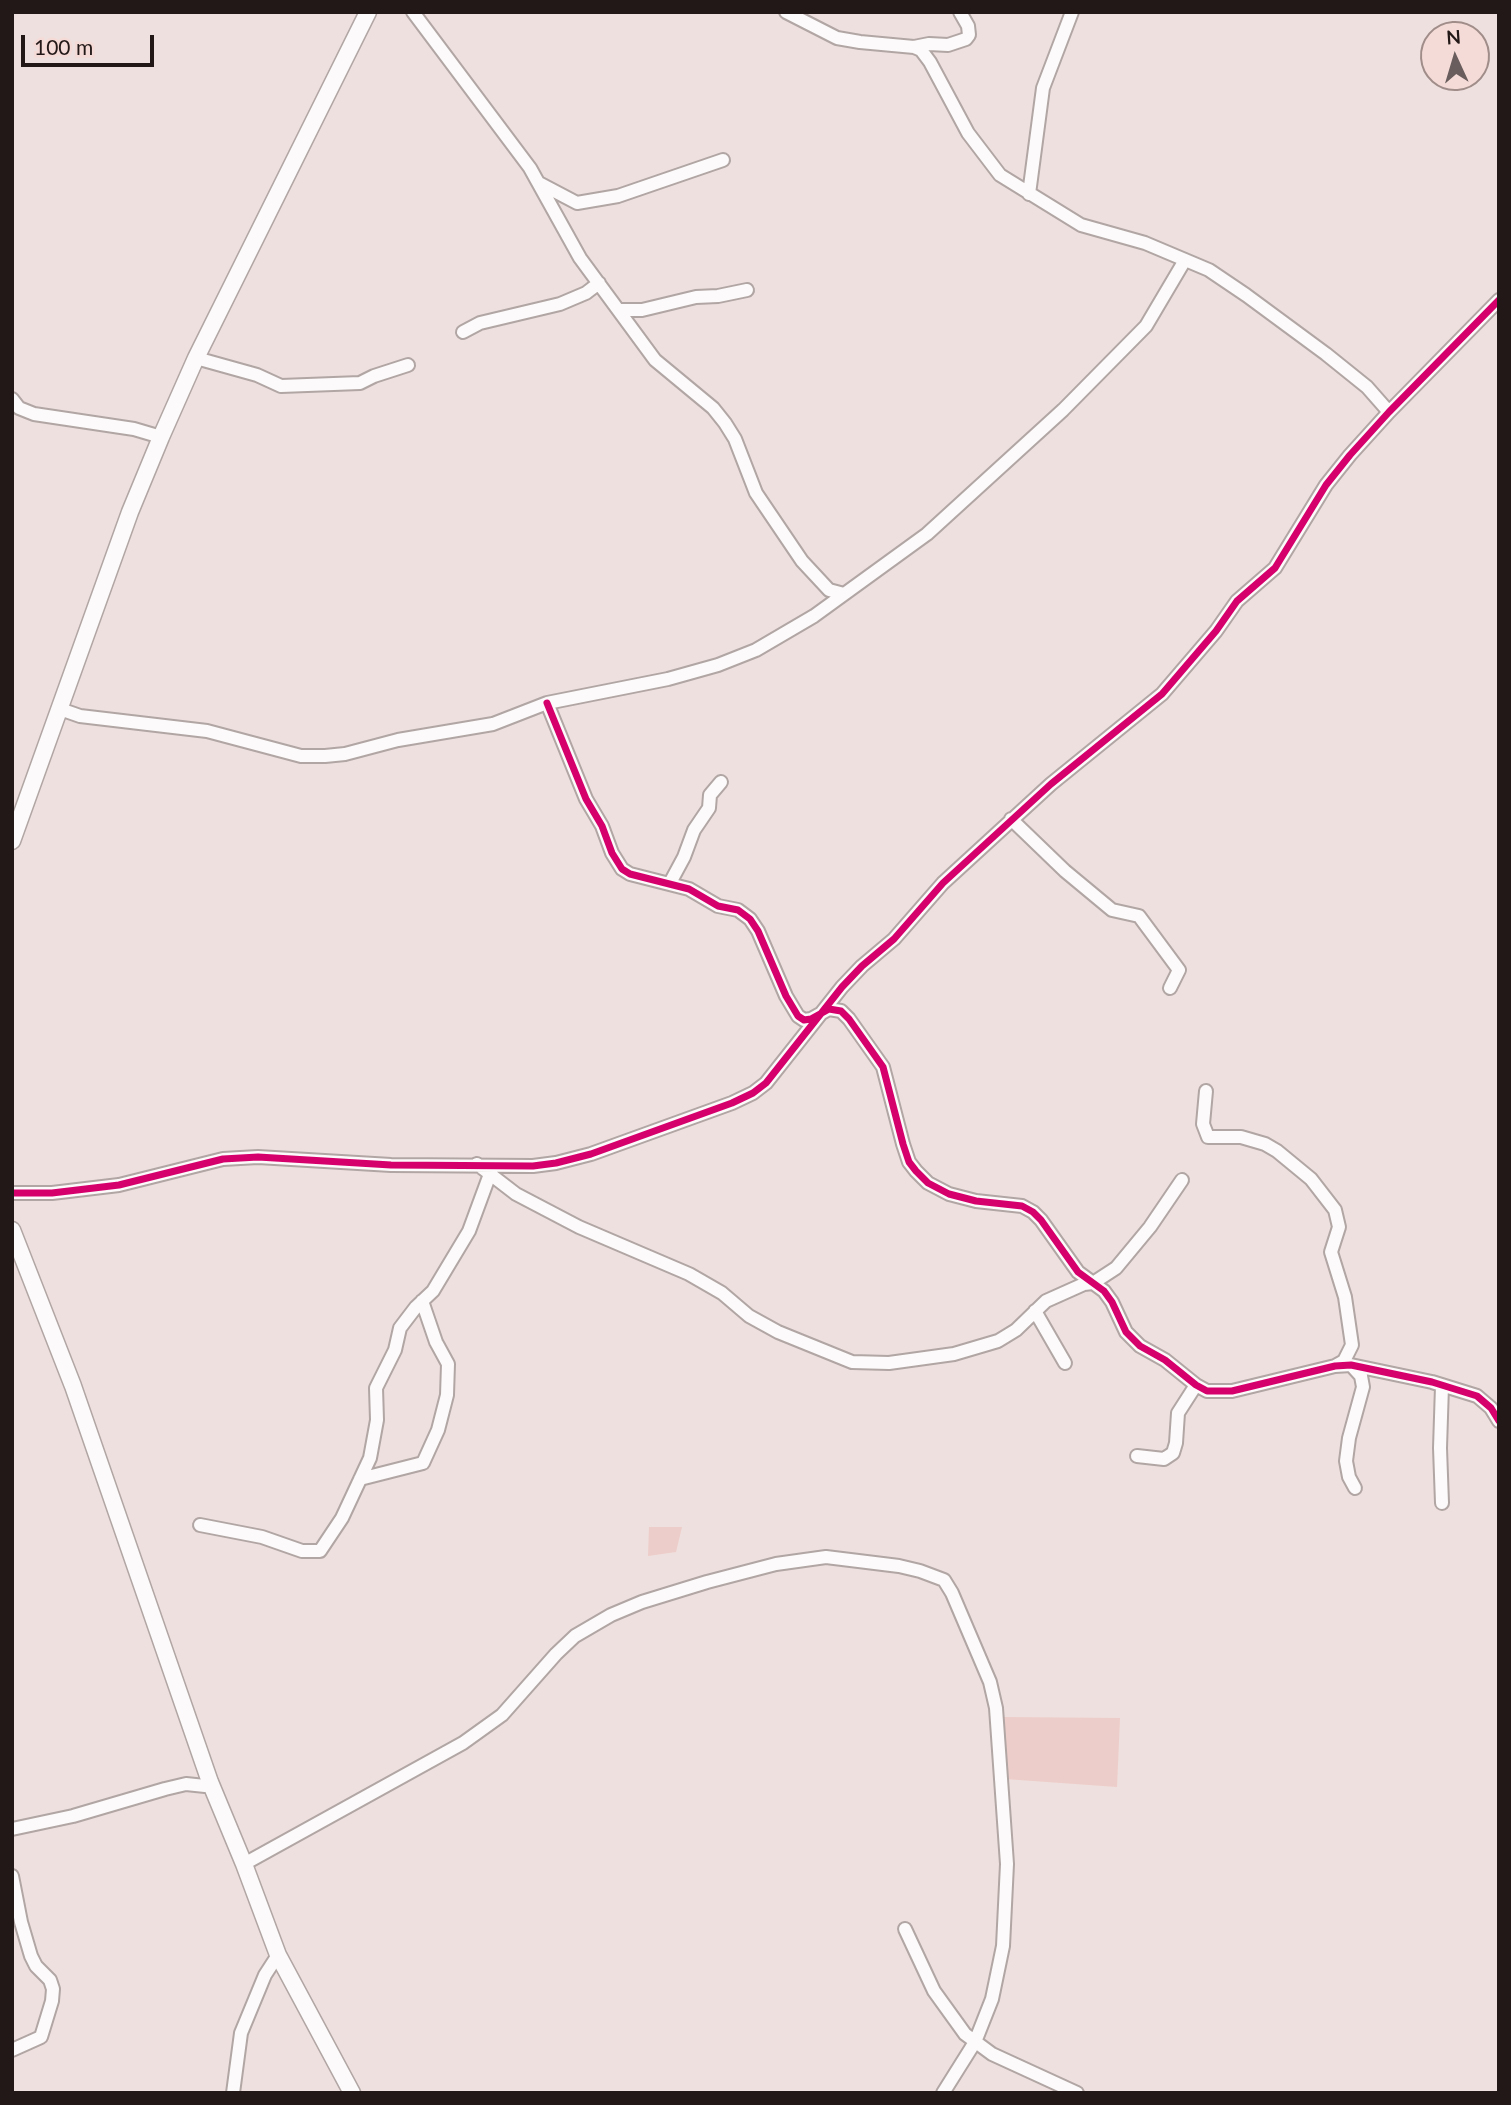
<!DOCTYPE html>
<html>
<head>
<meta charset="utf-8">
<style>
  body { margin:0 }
  #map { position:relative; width:1511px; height:2105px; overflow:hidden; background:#eee0de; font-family:Lato,sans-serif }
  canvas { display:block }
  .frame { position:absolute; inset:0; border:14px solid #211817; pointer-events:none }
  .north { position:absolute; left:1420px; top:21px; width:70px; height:70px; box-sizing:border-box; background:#f5dbd7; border:2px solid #a08d8a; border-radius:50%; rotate:356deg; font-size:19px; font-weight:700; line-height:28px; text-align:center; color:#211817 }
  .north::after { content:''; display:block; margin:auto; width:24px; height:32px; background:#695e5d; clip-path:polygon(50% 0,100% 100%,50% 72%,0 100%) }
  .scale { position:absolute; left:21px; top:35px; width:133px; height:32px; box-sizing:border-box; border:4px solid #211817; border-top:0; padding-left:9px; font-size:21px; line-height:24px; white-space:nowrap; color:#211817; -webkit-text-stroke:5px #f5dbd7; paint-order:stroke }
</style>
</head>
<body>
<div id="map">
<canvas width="1511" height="2105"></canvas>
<div class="frame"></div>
<div class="north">N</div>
<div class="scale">100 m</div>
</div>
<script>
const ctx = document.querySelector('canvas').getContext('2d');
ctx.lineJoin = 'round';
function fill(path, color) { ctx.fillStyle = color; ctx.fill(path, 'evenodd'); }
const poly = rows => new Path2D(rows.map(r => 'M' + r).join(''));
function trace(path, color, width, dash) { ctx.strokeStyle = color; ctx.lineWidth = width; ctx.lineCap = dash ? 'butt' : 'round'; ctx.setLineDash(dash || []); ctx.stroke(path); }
fill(poly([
  [649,1527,682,1527,676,1552,648,1556],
  [1004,1717,1120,1718,1117,1787,1005,1779]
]), '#edcdc9');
const minor = poly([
  [413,12,530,168,580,258,655,360,713,408,725,423,735,439,756,493,802,561,829,590,844,594],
  [786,12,837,38,860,42,914,47,921,50,930,62,968,133,1000,175,1081,225,1145,243,1209,270,1246,295,1326,354,1367,387,1389,412],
  [914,47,929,44,948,45,966,39,969,35,968,26,960,12],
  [539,183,577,203,618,196,723,160],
  [1029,194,1043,88,1072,12],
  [619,310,642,310,696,297,718,296,747,290],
  [463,332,480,323,560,304,586,293,599,283],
  [196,358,257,375,281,386,360,383,374,376,408,365],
  [12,399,19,408,34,414,134,429,161,437],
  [547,703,586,799,602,826,612,853,622,869,630,874,689,889,718,906,738,910,750,919,758,931,786,996,798,1016,804,1020,811,1019,829,1009,841,1011,849,1019,883,1067,903,1144,909,1162,916,1171,928,1183,949,1194,976,1201,1022,1206,1033,1212,1041,1220,1078,1272,1104,1291,1112,1302,1126,1332,1140,1346,1165,1360,1196,1385,1207,1391,1232,1391,1335,1366,1351,1365,1432,1382,1477,1396,1491,1408,1499,1421],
  [60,709,80,716,207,731,301,756,325,756,345,754,398,740,493,724,547,703,668,679,718,665,756,650,814,616,927,534,1063,410,1146,326,1185,260],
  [1011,819,1065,871,1112,910,1139,916,1179,970,1170,988],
  [670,883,684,857,694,830,709,808,710,795,721,782],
  [1206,1091,1203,1124,1208,1137,1241,1137,1265,1144,1277,1151,1311,1179,1335,1210,1339,1227,1331,1252,1345,1297,1352,1345,1344,1361,1335,1366],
  [477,1164,516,1194,579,1227,689,1274,722,1293,749,1316,778,1332,852,1362,889,1363,954,1354,998,1341,1016,1330,1046,1301,1084,1284,1093,1283,1116,1268,1150,1227,1182,1180],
  [12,1193,52,1193,119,1185,223,1159,258,1157,391,1165,533,1166,556,1163,591,1154,732,1103,753,1093,766,1083,842,987,862,966,894,939,943,883,1051,784,1162,694,1216,631,1237,601,1275,568,1326,485,1350,455,1389,412,1499,300],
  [1035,1311,1065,1363],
  [1351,1365,1361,1376,1363,1387,1349,1438,1346,1461,1349,1477,1355,1488],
  [1137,1456,1164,1459,1173,1453,1176,1443,1178,1413,1196,1385],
  [360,1479,423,1463,438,1430,447,1395,448,1364,436,1342,422,1301],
  [1442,1503,1440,1448,1442,1386],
  [200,1525,262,1537,302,1551,320,1551,342,1518,370,1458,377,1420,376,1388,395,1350,400,1328,416,1307,433,1291,469,1231,490,1174],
  [12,1829,73,1816,165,1789,186,1784,205,1786,210,1782],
  [244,1864,463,1743,502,1715,556,1654,575,1636,611,1615,642,1602,707,1582,776,1564,826,1557,899,1566,920,1571,944,1580,952,1593,990,1682,996,1708,1007,1864,1003,1946,992,1999,975,2042,943,2093],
  [12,1876,21,1922,31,1956,36,1966,50,1980,53,1989,52,2001,41,2037,12,2050],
  [905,1929,934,1991,965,2034,992,2054,1077,2093],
  [233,2093,241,2033,265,1975,278,1955]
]);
const major = poly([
  [12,841,130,512,161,437,196,358,368,12],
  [12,1230,73,1386,210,1782,244,1864,278,1955,352,2093]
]);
trace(minor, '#b1a6a4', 16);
trace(major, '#b1a6a4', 19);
trace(minor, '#fcfafa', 12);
trace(major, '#fcfafa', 16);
trace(poly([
  [547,703,586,799,602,826,612,853,622,869,630,874,689,889,718,906,738,910,750,919,758,931,786,996,798,1016,804,1020,811,1019,829,1009,841,1011,849,1019,883,1067,903,1144,909,1162,916,1171,928,1183,949,1194,976,1201,1022,1206,1033,1212,1041,1220,1078,1272,1104,1291,1112,1302,1126,1332,1140,1346,1165,1360,1196,1385,1207,1391,1232,1391,1335,1366,1351,1365,1432,1382,1477,1396,1491,1408,1499,1421],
  [12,1193,52,1193,119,1185,223,1159,258,1157,391,1165,533,1166,556,1163,591,1154,732,1103,753,1093,766,1083,842,987,862,966,894,939,943,883,1051,784,1162,694,1216,631,1237,601,1275,568,1326,485,1350,455,1389,412,1499,300]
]), '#d6006c', 7);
</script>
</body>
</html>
